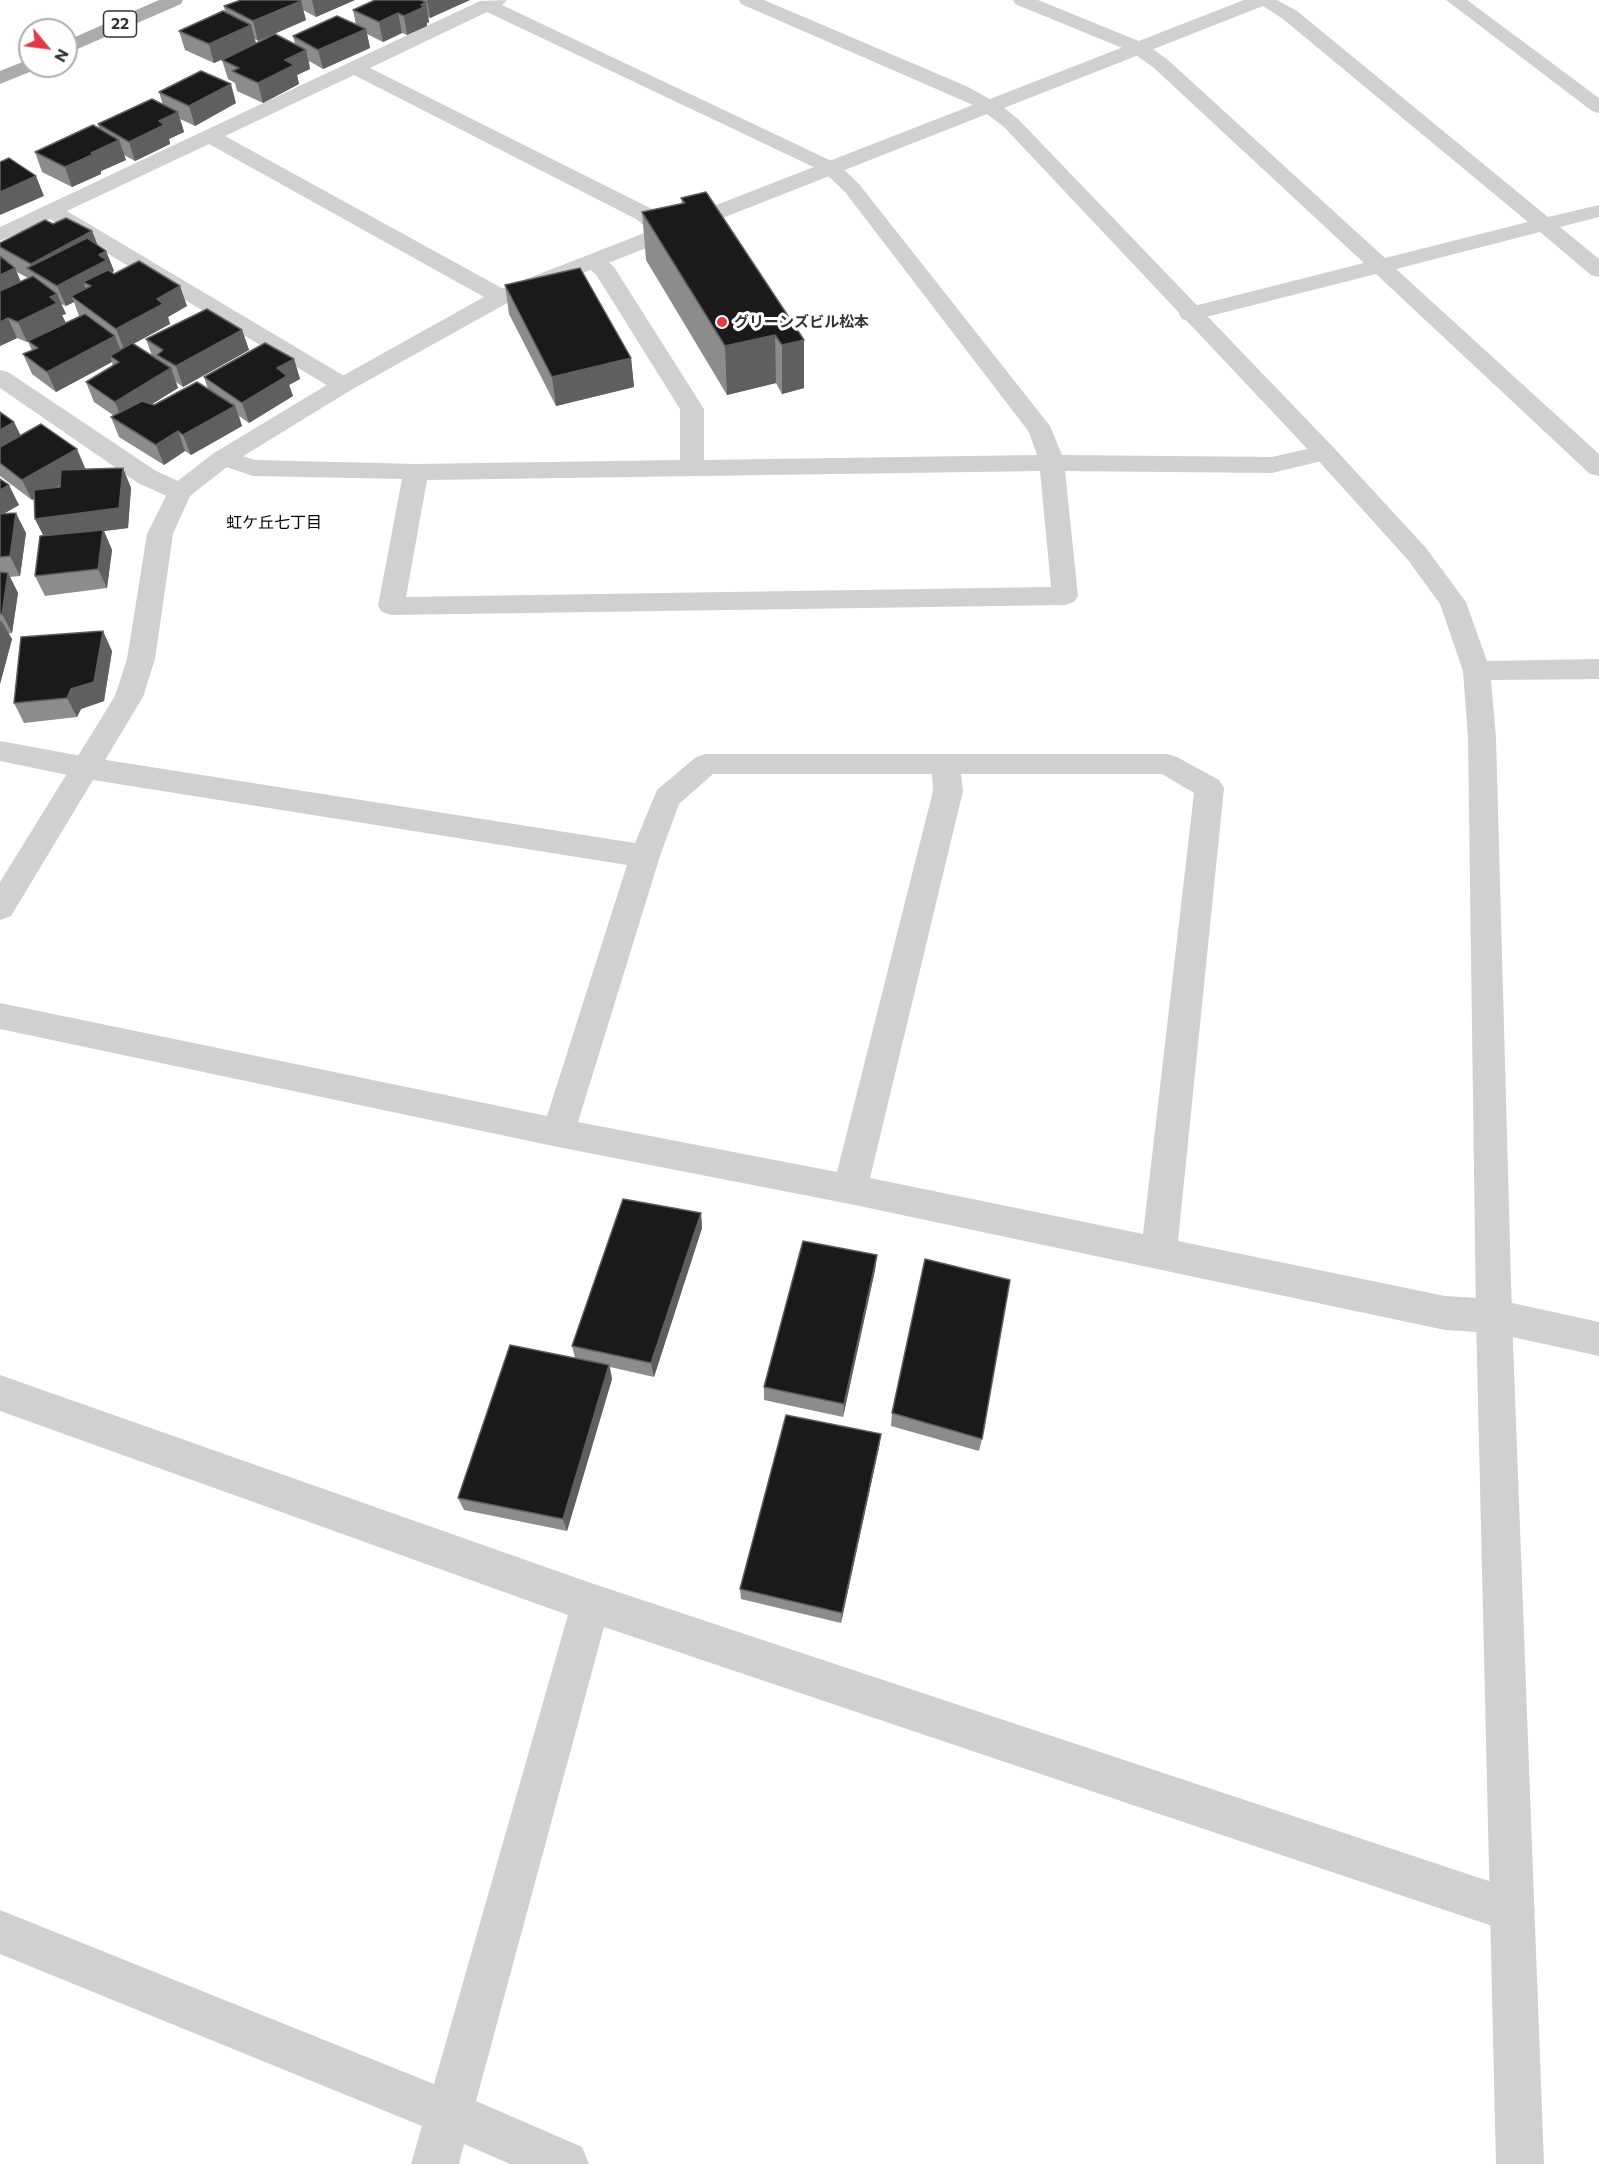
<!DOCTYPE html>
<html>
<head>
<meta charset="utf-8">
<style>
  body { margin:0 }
  #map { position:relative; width:1599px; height:2164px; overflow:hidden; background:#fff; font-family:Commissioner,sans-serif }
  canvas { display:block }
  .north { position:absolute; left:18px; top:18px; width:60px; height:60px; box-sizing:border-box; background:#fff; border:2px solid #adadad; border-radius:50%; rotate:119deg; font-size:16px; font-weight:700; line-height:24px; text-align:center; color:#333 }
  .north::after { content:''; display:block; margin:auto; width:21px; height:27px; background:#e63946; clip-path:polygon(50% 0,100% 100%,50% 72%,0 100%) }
</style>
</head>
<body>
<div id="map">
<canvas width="1599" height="2164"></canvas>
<div class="north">N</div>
</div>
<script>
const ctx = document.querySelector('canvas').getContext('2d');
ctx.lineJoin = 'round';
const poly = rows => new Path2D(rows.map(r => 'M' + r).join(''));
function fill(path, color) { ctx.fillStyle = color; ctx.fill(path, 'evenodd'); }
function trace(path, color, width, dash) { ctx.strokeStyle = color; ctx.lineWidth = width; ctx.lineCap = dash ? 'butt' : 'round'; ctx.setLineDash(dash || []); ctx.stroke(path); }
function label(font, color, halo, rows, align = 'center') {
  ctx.font = font + ' Commissioner,"Noto Sans JP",sans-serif'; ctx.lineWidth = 6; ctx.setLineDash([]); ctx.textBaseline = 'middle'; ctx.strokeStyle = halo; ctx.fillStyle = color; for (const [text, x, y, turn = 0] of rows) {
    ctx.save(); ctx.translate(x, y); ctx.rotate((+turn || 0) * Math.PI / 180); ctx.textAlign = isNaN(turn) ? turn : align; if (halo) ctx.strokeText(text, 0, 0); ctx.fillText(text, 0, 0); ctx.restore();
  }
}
fill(poly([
  [507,0,502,5,838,164,859,184,1050,426,1062,455,1272,457,1325,445,1334,448,1337,453,1334,458,1272,473,1065,471,1078,596,1074,602,1065,605,391,615,382,612,378,606,402,479,253,476,214,463,211,458,214,453,223,450,255,460,416,464,680,460,680,409,597,276,582,261,585,256,593,254,601,256,614,267,704,409,704,460,1037,455,1029,432,845,192,824,172,487,12,370,68,652,209,674,227,677,232,674,237,658,237,636,219,354,75,225,136,509,292,512,297,509,302,493,302,209,144,67,211,351,380,355,385,351,390,335,390,50,219,0,241,0,227,480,1,507,0],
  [1040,471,1051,587,406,597,427,480,1040,471],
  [1013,0,1038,0,1146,44,1168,60,1385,258,1528,222,1283,19,1254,0,1277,0,1297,11,1548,217,1599,205,1599,217,1560,227,1599,259,1599,277,1591,275,1540,232,1396,269,1599,454,1599,476,1590,474,1376,274,1190,321,1182,319,1179,314,1182,309,1364,263,1154,68,1132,52,1015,4,1013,0],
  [1446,0,1467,0,1599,98,1599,113,1592,111,1446,0],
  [0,370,8,372,156,471,189,486,193,492,189,498,180,500,171,498,138,483,0,388,0,370],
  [0,741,87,757,635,843,657,790,696,757,706,754,1167,754,1177,757,1219,780,1224,788,1178,1241,1445,1296,1494,1299,1599,1322,1599,1356,1494,1333,1445,1330,850,1204,558,1147,0,1029,0,1003,547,1116,627,865,87,779,0,761,0,741],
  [713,774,932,774,933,791,837,1172,578,1122,660,856,679,804,713,774],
  [961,774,1162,774,1194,793,1143,1234,870,1178,963,791,961,774],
  [0,1375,591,1583,1513,1889,1529,1895,1535,1911,1529,1927,1513,1933,604,1627,476,2101,582,2147,589,2164,510,2164,464,2144,459,2164,411,2164,422,2126,0,1954,0,1910,434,2084,568,1615,0,1411,0,1375]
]), '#d0d0d0');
fill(poly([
  [739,0,764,0,966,86,990,99,1244,0,1270,0,1268,4,1004,108,1018,119,1334,448,1426,548,1466,602,1487,661,1599,659,1599,679,1491,680,1496,738,1512,1316,1544,2164,1496,2164,1476,1316,1468,738,1463,671,1440,604,1408,560,1316,458,1004,127,987,114,509,302,351,390,232,463,190,496,173,534,155,659,143,697,11,916,0,920,0,882,115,696,127,659,147,534,171,486,214,453,335,380,493,292,973,105,741,4,739,0]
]), '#d0d0d0');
fill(poly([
  [159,0,183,0,181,4,66,54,66,41,159,0],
  [30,59,30,66,39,66,37,69,0,84,0,71,30,59]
]), '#ababab');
fill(poly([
  [241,0,355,0,316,17,303,10,306,20,258,41,255,39,256,43,295,44,293,36,356,25,353,10,375,0,470,0,430,18,428,17,429,22,427,23,427,26,407,35,402,33,383,42,367,34,370,48,323,69,309,61,310,69,297,75,299,84,263,103,237,91,235,83,228,79,222,60,234,54,214,63,185,50,179,31,225,12,224,6],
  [159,92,236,103,195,126,180,119,184,132,169,139,170,144,135,161,124,155,126,160,101,171,101,174,72,187,42,172,35,152,99,129,98,124,163,105],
  [681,198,804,340,804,388,782,394,776,383,727,395,646,260,642,212,682,204],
  [53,224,92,231,97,245,106,251,114,271,111,272,114,274,187,306,168,317,170,324,133,344,152,356,146,339,242,330,249,350,183,387,176,382,178,388,152,404,154,405,208,389,204,377,294,359,300,379,289,385,293,396,249,423,239,416,242,426,191,455,185,451,164,465,119,437,111,417,113,415,94,402,86,382,113,366,112,362,56,392,32,374,23,354,32,351,28,341,27,342,17,338,0,346,0,256,1,257,0,255,0,243],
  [17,272,28,278,21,282],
  [74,302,79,316,65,323,62,315,66,314,61,304,66,306],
  [505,285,631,358,634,387,556,406,509,314],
  [0,412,20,436,86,469,123,468,131,488,128,528,104,531,112,550,107,588,45,596,35,576,44,536,35,519,35,498,32,500,0,476],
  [0,479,19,505,3,514,26,533,20,576,10,577,18,593,12,633,8,634,12,639,0,684],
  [112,651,104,701,81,709,77,717,24,723,14,703],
  [701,1213,702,1228,654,1377,610,1367,612,1379,567,1531,464,1510,458,1498,575,1358,572,1346],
  [877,1255,875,1270,843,1417,764,1400,764,1387],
  [892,1413,982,1439,979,1451,891,1426],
  [881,1434,879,1447,841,1623,741,1599,740,1589]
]), '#8c8c8c');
fill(poly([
  [312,0,355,0,316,17],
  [427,0,470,0,430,18],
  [301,1,306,20,258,41,253,21],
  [426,2,429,22,427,23,427,26,407,35,404,16],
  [398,13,402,33,383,42,379,22],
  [251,25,256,44,214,63,209,44],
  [366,29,370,48,323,69,318,50],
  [306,50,310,69,297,75,299,84,263,103,258,83,285,60],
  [231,84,236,103,195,126,189,106],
  [178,112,184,132,169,139,170,144,135,161,129,142,159,121],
  [119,140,126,160,101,171,101,174,72,187,65,167,91,153],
  [36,176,44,196,0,215,0,192],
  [92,231,100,251,34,272,31,264],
  [106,251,114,271,91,286,83,282,88,294,71,296,74,302,66,306,57,286,99,255],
  [15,268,23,288,0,299,0,275],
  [180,286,187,306,168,317,170,324,124,349,116,329,157,299],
  [57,294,66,314,62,315,66,323,27,342,18,322,50,297],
  [8,318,17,338,0,346,0,322],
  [242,330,249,350,183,387,176,366],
  [775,335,776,383,727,395,725,346],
  [115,336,123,356,110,356,112,362,56,392,47,372],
  [804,340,804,388,782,394,782,345],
  [631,358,634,387,556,406,552,377],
  [294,359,300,379,289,385,293,396,249,423,242,403,277,368],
  [171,368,178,388,123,422,115,402],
  [235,406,242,426,191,455,183,435],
  [14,422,24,442,0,456,0,430],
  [178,431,185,451,164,465,156,445],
  [77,449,86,470,32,500,22,480],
  [123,468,131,488,128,528,104,531,112,550,107,588,98,569,45,539,35,519],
  [9,485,19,505,0,516,0,490],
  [16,513,26,533,20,576,10,556],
  [8,573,18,593,12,633,2,614],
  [1,620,12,639,0,684,0,624],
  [103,631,112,651,104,701,81,709,77,717,67,698],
  [701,1213,702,1228,654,1377,651,1363],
  [877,1255,875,1270,843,1417,844,1404],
  [609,1365,612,1379,567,1531,563,1519],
  [881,1434,879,1447,841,1623,842,1613]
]), '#5f5f5f');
const building = poly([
  [241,0,298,0,301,1,253,21,224,6,241,0],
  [375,0,420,0,426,2,421,5,424,7,404,16,398,13,379,22,353,10,375,0],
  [223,11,251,25,209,44,179,31,223,11],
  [337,16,366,29,318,50,293,36,337,16],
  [275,34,306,50,285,60,294,65,258,83,232,71,239,68,222,60,275,34],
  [201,71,231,84,189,106,159,92,201,71],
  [152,99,178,112,159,121,164,125,129,142,98,124,152,99],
  [93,125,119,140,91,153,94,154,65,167,35,152,93,125],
  [9,158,36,176,0,192,0,162,9,158],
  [706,192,804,340,782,345,775,335,725,346,642,212,685,203,681,198,706,192],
  [66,218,92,231,31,264,0,247,0,243,45,220,53,224,66,218],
  [87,238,106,251,99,255,107,260,57,286,27,268,87,238],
  [0,256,15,268,0,275,0,256],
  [139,261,180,286,157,299,163,304,116,329,71,296,91,286,83,282,108,270,114,274,139,261],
  [580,268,631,358,552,377,505,285,580,268],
  [33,276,57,294,50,297,57,303,18,322,8,318,0,322,0,291,33,276],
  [207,309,242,330,176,366,157,355,163,350,146,339,207,309],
  [85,314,115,336,47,372,23,354,38,348,28,341,85,314],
  [132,343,171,368,115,402,86,382,119,362,110,356,132,343],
  [265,343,294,359,277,368,287,376,242,403,204,377,265,343],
  [197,382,235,406,183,435,178,431,156,445,111,417,142,401,154,405,197,382],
  [0,412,14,422,0,430,0,412],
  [41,424,77,449,22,480,0,463,0,447,41,424],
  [123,468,119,508,35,519,34,490,60,487,61,470,123,468],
  [0,479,9,485,0,490,0,479],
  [16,513,10,556,0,557,0,514,16,513],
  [103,530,98,569,35,576,40,536,103,530],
  [0,572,8,573,2,614,0,614,0,572],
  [103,631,94,682,71,689,67,698,14,703,21,637,103,631],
  [623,1199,701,1213,651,1363,572,1346,623,1199],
  [803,1241,877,1255,844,1404,764,1387,803,1241],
  [925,1259,1010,1280,982,1439,892,1413,925,1259],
  [510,1345,609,1365,563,1519,458,1498,510,1345],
  [786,1415,881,1434,842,1613,740,1589,786,1415]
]);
fill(building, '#1a1a1a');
trace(building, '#5f5f5f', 1.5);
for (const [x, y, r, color] of [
  [722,322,6,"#e63946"]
]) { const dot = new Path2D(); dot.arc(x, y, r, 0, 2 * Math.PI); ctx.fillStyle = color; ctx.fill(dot); trace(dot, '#fff', 2); }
label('bold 15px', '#333', '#fff', [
  ["グリーンズビル松本",734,322]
], 'left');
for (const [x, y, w] of [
  [120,24,33]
]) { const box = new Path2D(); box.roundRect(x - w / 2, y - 13, w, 26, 4.5); ctx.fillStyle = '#fff'; ctx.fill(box); trace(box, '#333', 1.5); }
label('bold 16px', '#333', null, [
  ["22",120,24]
]);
label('16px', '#000', '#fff', [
  ["虹ケ丘七丁目",274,523]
]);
</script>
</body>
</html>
